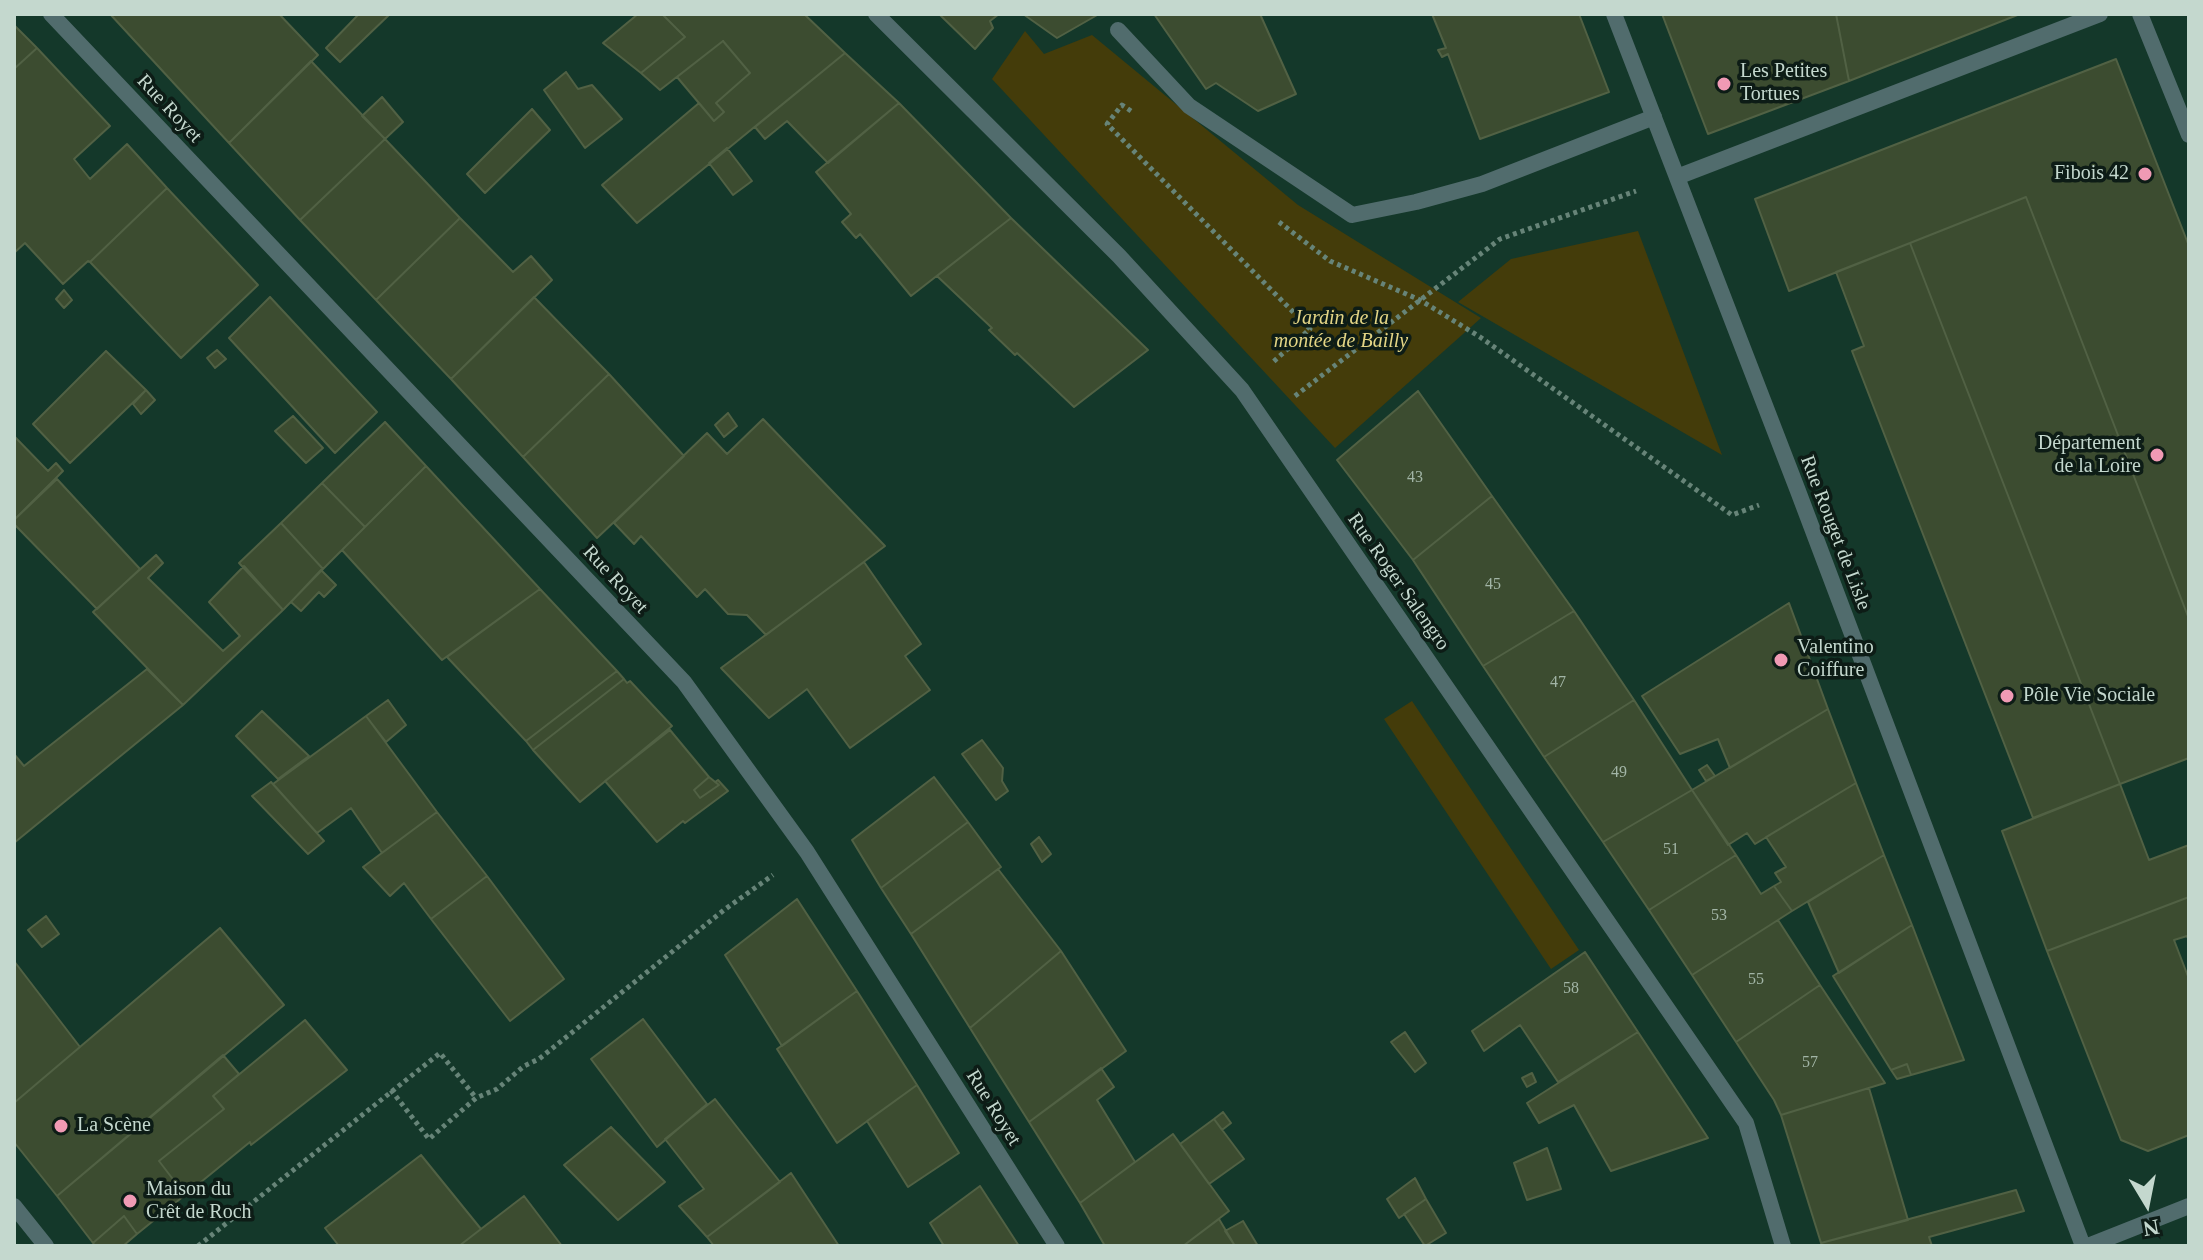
<!DOCTYPE html>
<html>
<head>
<meta charset="utf-8">
<style>
  body { margin:0 }
  #map { position:relative; width:2203px; height:1260px; overflow:hidden; background:#14382a; font-family:"Times New Roman",serif }
  canvas { display:block }
  .frame { position:absolute; inset:0; border:16px solid #c4d8ce; pointer-events:none }
  .north { position:absolute; left:2107px; top:1164px; width:80px; height:80px; -webkit-text-stroke:6px #0d1c16; paint-order:stroke; rotate:170deg; font-size:22px; font-weight:700; line-height:32px; text-align:center; color:#c4d8ce }
  .north::after { content:''; display:block; margin:auto; width:28px; height:36px; background:#c4d8ce; clip-path:polygon(50% 0,100% 100%,50% 72%,0 100%) }
</style>
</head>
<body>
<div id="map">
<canvas width="2203" height="1260"></canvas>
<div class="frame"></div>
<div class="north">N</div>
</div>
<script>
const ctx = document.querySelector('canvas').getContext('2d');
ctx.lineJoin = 'round';
function fill(path, color) { ctx.fillStyle = color; ctx.fill(path, 'evenodd'); }
const poly = rows => new Path2D(rows.map(r => 'M' + r).join(''));
function trace(path, color, width, dash) { ctx.strokeStyle = color; ctx.lineWidth = width; ctx.lineCap = dash ? 'butt' : 'round'; ctx.setLineDash(dash || []); ctx.stroke(path); }
function label(font, color, halo, rows, align = 'center') {
  ctx.font = font + ' "Times New Roman",serif'; ctx.lineWidth = 7; ctx.setLineDash([]); ctx.textBaseline = 'middle'; ctx.strokeStyle = halo; ctx.fillStyle = color; for (const [text, x, y, turn = 0] of rows) {
    ctx.save(); ctx.translate(x, y); ctx.rotate((+turn || 0) * Math.PI / 180); ctx.textAlign = isNaN(turn) ? turn : align; if (halo) ctx.strokeText(text, 0, 0); ctx.fillText(text, 0, 0); ctx.restore();
  }
}
fill(poly([
  [1025,31,1044,54,1092,35,1298,205,1481,318,1335,448,992,79],
  [1638,231,1722,455,1458,302,1511,259],
  [1412,701,1579,950,1551,969,1384,719]
]), '#443c0a');
const building = poly([
  [110,14,279,14,318,55,229,143,110,14],
  [359,14,390,14,340,62,326,48,359,14],
  [638,14,662,14,685,37,641,73,603,43,638,14],
  [662,14,804,14,845,53,637,223,602,185,699,103,714,121,724,112,716,103,750,73,723,41,660,90,641,73,685,37,662,14],
  [939,14,999,14,990,21,993,28,975,49,939,14],
  [1023,14,1099,14,1057,38,1023,14],
  [1154,14,1260,14,1296,94,1258,111,1216,83,1206,89,1154,14],
  [1432,14,1579,14,1609,92,1480,139,1448,54,1442,57,1438,50,1446,48,1432,14],
  [1662,14,1836,14,1849,81,1708,134,1662,14],
  [1836,14,2020,14,1849,81,1836,14],
  [14,25,37,48,14,69,14,25],
  [723,41,750,73,716,103,724,112,714,121,677,77,723,41],
  [37,48,110,126,74,159,90,179,127,144,167,188,90,262,88,261,63,284,25,243,14,253,14,69,37,48],
  [845,53,899,103,828,163,787,121,765,139,755,127,845,53],
  [2116,59,2189,246,2189,619,2026,197,1789,291,1755,199,2116,59],
  [311,61,385,139,300,220,229,143,311,61],
  [566,72,578,89,592,85,622,119,585,148,544,90,566,72],
  [382,97,403,122,385,139,362,116,382,97],
  [899,103,1011,218,911,296,860,234,856,238,842,222,851,214,816,172,899,103],
  [532,109,550,130,485,193,467,174,532,109],
  [385,139,460,218,376,300,300,220,385,139],
  [727,148,752,181,733,195,709,163,727,148],
  [167,188,258,285,181,358,90,262,167,188],
  [2026,197,2189,619,2189,758,2120,784,1910,243,2026,197],
  [460,218,513,272,531,256,552,280,451,379,376,300,460,218],
  [1011,218,1148,350,1074,407,1017,353,1015,355,989,330,992,328,937,276,1011,218],
  [1910,243,2120,784,2033,818,1852,351,1864,346,1836,272,1910,243],
  [64,290,72,300,64,308,56,299,64,290],
  [270,297,377,412,335,453,229,338,270,297],
  [534,297,609,374,523,457,451,379,534,297],
  [217,350,226,359,215,368,207,358,217,350],
  [106,351,146,390,70,463,33,424,106,351],
  [609,374,684,456,597,538,523,457,609,374],
  [146,390,155,400,141,414,133,404,146,390],
  [1418,391,1492,496,1413,560,1337,460,1418,391],
  [728,413,737,426,724,437,715,425,728,413],
  [293,416,323,448,306,463,275,431,293,416],
  [763,419,885,546,766,635,747,615,728,614,705,589,697,597,641,536,634,544,614,523,707,433,727,454,763,419],
  [385,422,426,466,365,527,322,483,385,422],
  [14,436,48,471,56,463,63,471,14,520,14,436],
  [426,466,540,589,442,660,342,550,426,466],
  [57,479,140,569,97,609,14,524,14,520,57,479],
  [322,483,365,527,323,569,281,523,322,483],
  [1492,496,1574,611,1483,666,1413,560,1492,496],
  [281,523,323,569,283,610,239,563,281,523],
  [156,555,163,563,148,578,223,651,240,636,209,602,244,566,283,610,183,705,93,612,156,555],
  [864,562,921,644,905,656,930,690,850,748,807,689,769,718,721,668,864,562],
  [321,570,336,585,324,597,319,592,301,611,291,602,321,570],
  [540,589,617,671,526,741,447,657,540,589],
  [1789,603,1828,709,1730,768,1718,739,1680,754,1642,696,1789,603],
  [1574,611,1634,700,1544,757,1483,666,1574,611],
  [147,669,183,705,14,843,14,754,24,766,147,669],
  [617,671,624,679,533,750,526,741,617,671],
  [624,679,627,683,630,681,672,726,580,802,533,750,624,679],
  [388,700,406,725,386,742,366,716,388,700],
  [1634,700,1692,790,1603,842,1544,757,1634,700],
  [1828,709,1856,783,1755,844,1747,833,1728,845,1692,790,1828,709],
  [262,711,309,756,278,779,236,736,262,711],
  [366,716,437,812,382,853,351,808,317,833,273,784,366,716],
  [670,730,709,777,694,790,700,798,719,785,715,782,718,780,728,791,685,823,683,821,657,842,605,781,670,730],
  [982,740,1003,768,1002,781,1008,791,996,800,962,754,982,740],
  [1707,765,1715,776,1706,781,1699,770,1707,765],
  [709,777,719,785,700,798,694,790,709,777],
  [934,777,968,822,881,888,852,840,934,777],
  [271,782,324,841,308,854,252,796,271,782],
  [1856,783,1884,855,1792,911,1774,886,1781,882,1775,873,1786,867,1766,837,1856,783],
  [2120,784,2149,860,2189,845,2189,897,2047,951,2002,831,2120,784],
  [1692,790,1736,855,1649,910,1603,842,1692,790],
  [437,812,487,876,431,919,404,883,390,896,363,867,437,812],
  [968,822,1001,867,911,934,881,888,968,822],
  [1039,837,1051,854,1042,862,1031,844,1039,837],
  [1736,855,1761,894,1774,886,1792,911,1692,975,1649,910,1736,855],
  [1884,855,1912,925,1839,973,1808,902,1884,855],
  [998,869,1061,951,970,1028,911,934,998,869],
  [487,876,564,979,510,1021,431,919,487,876],
  [2189,897,2189,941,2187,936,2174,940,2189,979,2189,1135,2148,1151,2121,1140,2047,951,2189,897],
  [797,899,857,991,782,1046,725,955,797,899],
  [46,916,59,934,42,947,28,930,46,916],
  [1778,920,1820,985,1736,1042,1692,975,1778,920],
  [1912,925,1964,1060,1911,1075,1907,1064,1891,1070,1833,976,1912,925],
  [220,928,284,1005,57,1196,14,1142,14,1103,220,928],
  [1061,951,1126,1051,1029,1122,970,1028,1061,951],
  [1585,952,1638,1032,1558,1082,1520,1025,1484,1051,1472,1031,1585,952],
  [14,961,80,1047,14,1103,14,961],
  [1820,985,1885,1083,1781,1115,1774,1100,1736,1042,1820,985],
  [857,991,917,1085,837,1143,777,1049,857,991],
  [643,1019,707,1104,657,1147,591,1059,643,1019],
  [305,1020,347,1070,251,1145,250,1142,185,1195,159,1161,224,1109,213,1096,305,1020],
  [1405,1032,1426,1063,1415,1072,1391,1042,1405,1032],
  [1638,1032,1708,1138,1611,1171,1574,1105,1539,1123,1527,1103,1638,1032],
  [223,1055,239,1074,213,1096,224,1109,159,1161,185,1195,137,1234,124,1216,93,1243,57,1196,223,1055],
  [1907,1064,1911,1075,1897,1079,1891,1070,1907,1064],
  [1101,1068,1114,1087,1097,1100,1135,1162,1080,1203,1029,1122,1101,1068],
  [1532,1073,1536,1082,1527,1087,1522,1078,1532,1073],
  [917,1085,959,1153,908,1187,867,1121,917,1085],
  [1869,1088,1908,1220,1821,1243,1781,1115,1869,1088],
  [715,1099,780,1182,707,1237,679,1206,704,1189,665,1139,715,1099],
  [1223,1112,1231,1123,1222,1130,1214,1119,1223,1112],
  [1214,1119,1244,1159,1209,1184,1180,1144,1214,1119],
  [611,1127,665,1182,618,1220,564,1165,611,1127],
  [1173,1134,1229,1211,1183,1246,1105,1246,1080,1203,1173,1134],
  [1547,1148,1561,1189,1527,1200,1514,1163,1547,1148],
  [421,1155,481,1229,459,1246,339,1246,325,1228,421,1155],
  [791,1173,839,1246,714,1246,707,1237,791,1173],
  [1415,1178,1426,1199,1399,1218,1387,1199,1415,1178],
  [980,1186,1019,1246,944,1246,930,1223,980,1186],
  [2016,1190,2024,1211,1929,1237,1932,1246,1822,1246,1821,1243,2016,1190],
  [524,1196,562,1246,459,1246,481,1229,524,1196],
  [1426,1199,1446,1233,1425,1246,1404,1214,1426,1199],
  [124,1216,137,1234,123,1246,95,1246,93,1243,124,1216],
  [1219,1219,1235,1246,1183,1246,1219,1219],
  [1243,1221,1258,1246,1235,1246,1225,1231,1243,1221]
]);
fill(building, '#3c4c30');
trace(building, '#516144', 2);
trace(poly([
  [1131,111,1122,105,1107,124,1310,329,1273,362],
  [1279,222,1330,261,1420,300,1480,337,1732,515,1759,505],
  [1295,396,1500,239,1636,191],
  [391,1090,429,1139,476,1098,497,1089,524,1066,539,1059,724,910,773,875],
  [198,1246,440,1053,476,1098]
]), '#678478', 5, [4, 4]);
trace(poly([
  [1118,30,1189,106,1352,215,1416,202,1482,184,1654,117]
]), '#516c6d', 16);
trace(poly([
  [51,14,684,682,807,852,1057,1246],
  [876,14,1119,256,1242,390,1746,1123,1783,1246],
  [1614,14,1798,491,2083,1246],
  [2140,14,2189,135],
  [1677,177,2100,14],
  [14,1206,46,1246],
  [2088,1246,2189,1206]
]), '#516c6d', 16);
for (const [x, y, r, color] of [
  [1724,84,8,"#f09ab4"],
  [2145,174,8,"#f09ab4"],
  [2157,455,8,"#f09ab4"],
  [1781,660,8,"#f09ab4"],
  [2007,696,8,"#f09ab4"],
  [61,1126,8,"#f09ab4"],
  [130,1201,8,"#f09ab4"]
]) { const dot = new Path2D(); dot.arc(x, y, r, 0, 2 * Math.PI); ctx.fillStyle = color; ctx.fill(dot); trace(dot, '#0d1c16', 3); }
label('16px', '#a2b5a6', null, [
  ["43",1415,478],
  ["45",1493,585],
  ["47",1558,683],
  ["49",1619,773],
  ["51",1671,850],
  ["53",1719,916],
  ["55",1756,980],
  ["58",1571,989],
  ["57",1810,1063]
]);
label('20px', '#c4d8ce', '#0d1c16', [
  ["Les Petites",1740,72],
  ["Tortues",1740,95],
  ["Fibois 42",2129,174,"right"],
  ["Département",2141,444,"right"],
  ["de la Loire",2141,467,"right"],
  ["Valentino",1797,648],
  ["Coiffure",1797,671],
  ["Pôle Vie Sociale",2023,696],
  ["La Scène",77,1126],
  ["Maison du",146,1190],
  ["Crêt de Roch",146,1213]
], 'left');
label('20px', '#c4d8ce', '#0d1c16', [
  ["Rue Royet",169,109,47],
  ["Rue Rouget de Lisle",1835,533,69],
  ["Rue Royet",615,580,47],
  ["Rue Roger Salengro",1398,582,55],
  ["Rue Royet",993,1108,58]
]);
label('italic 20px', '#e3d585', '#0d1c16', [
  ["Jardin de la",1341,319],
  ["montée de Bailly",1341,342]
]);
</script>
</body>
</html>
